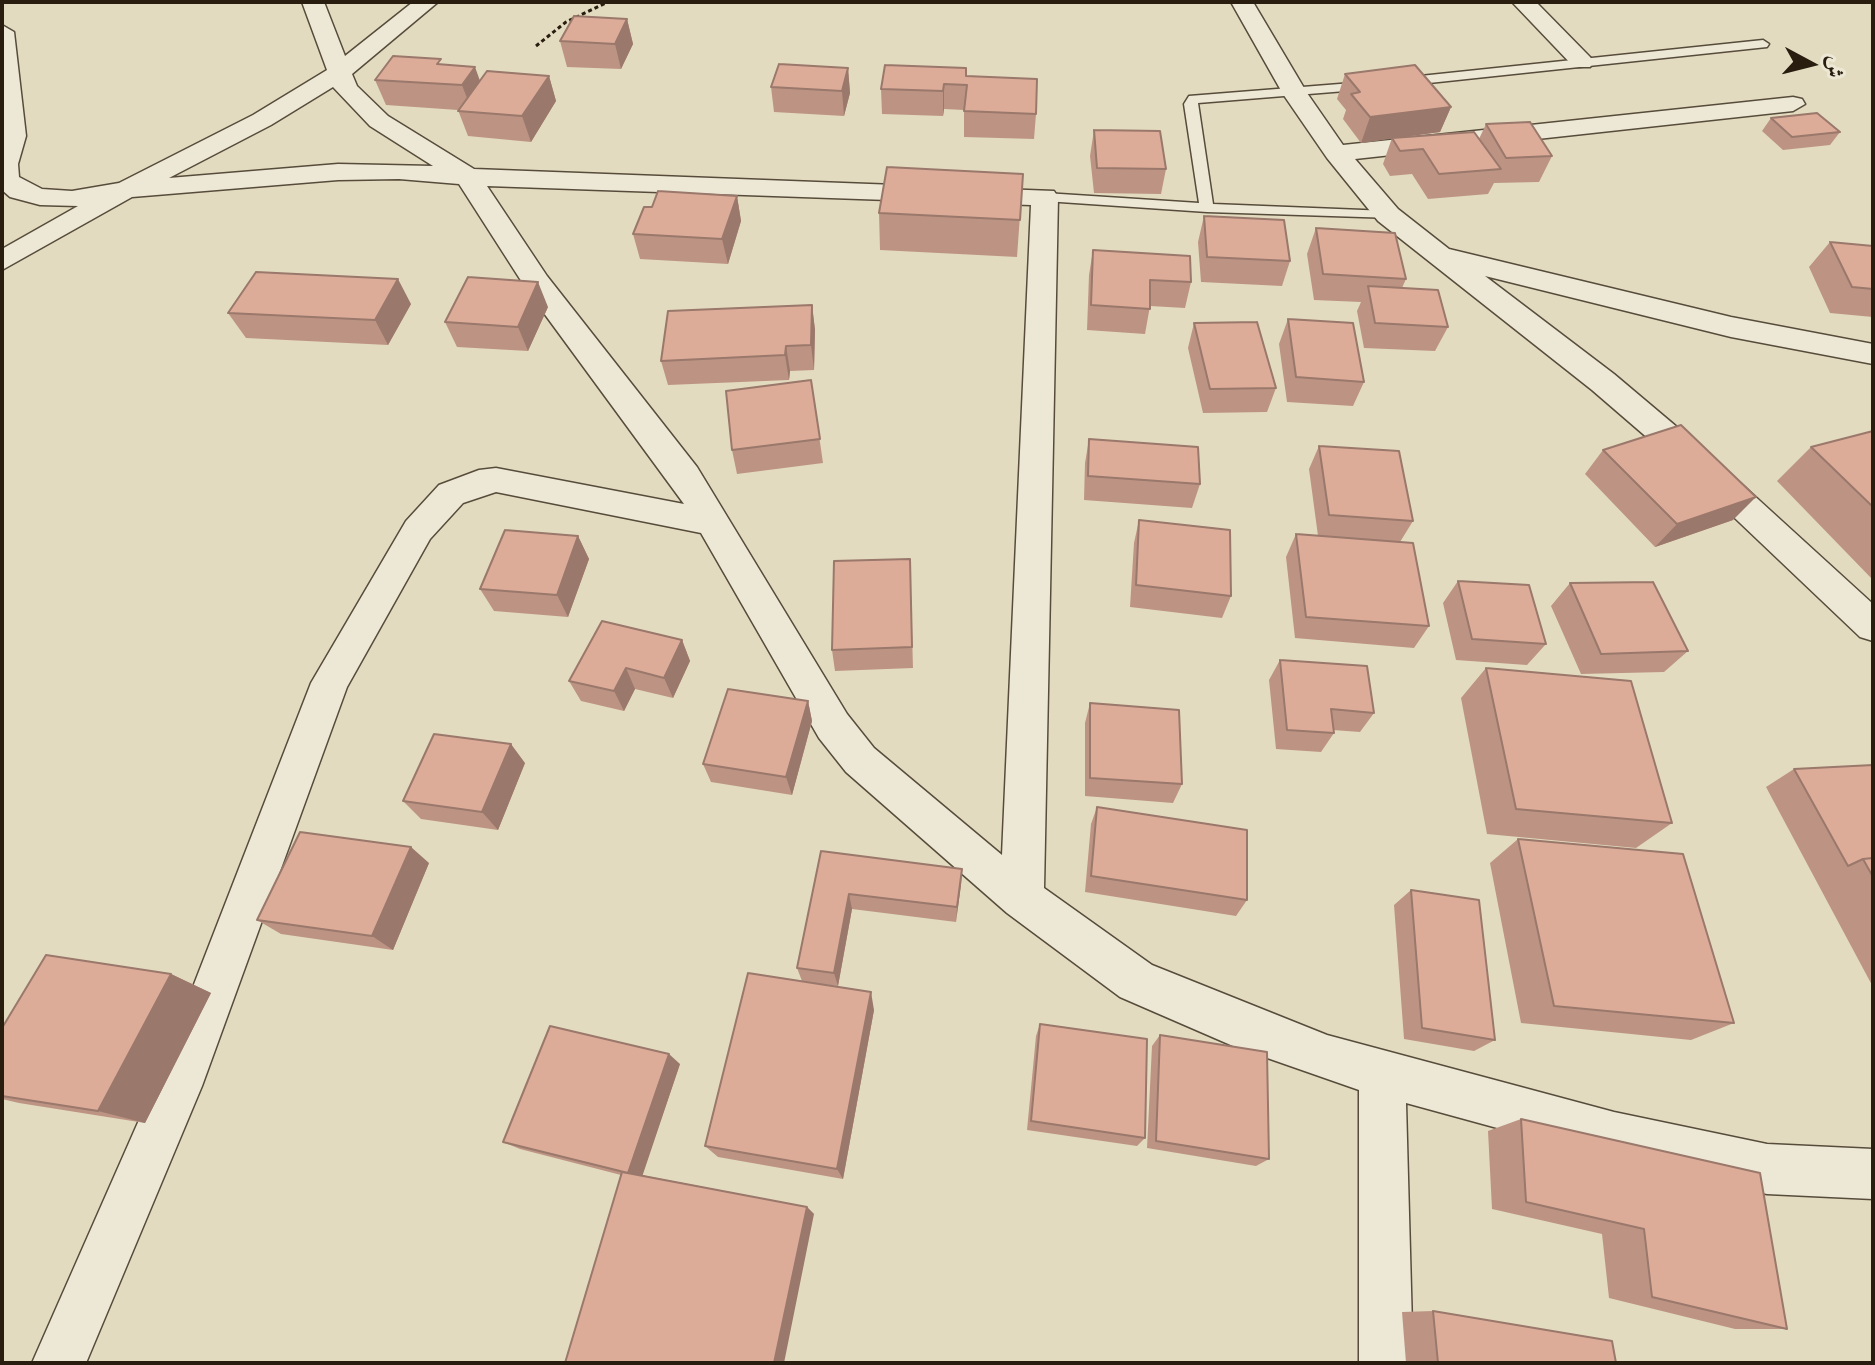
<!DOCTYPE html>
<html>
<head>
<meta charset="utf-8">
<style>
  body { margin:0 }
  #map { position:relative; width:1875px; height:1365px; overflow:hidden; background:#e3dbbf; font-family:"EB Garamond",Amiri,serif }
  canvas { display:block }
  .frame { position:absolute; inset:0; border:4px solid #281d0f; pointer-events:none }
  .north { position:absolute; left:1771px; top:24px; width:80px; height:80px; -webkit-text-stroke:6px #ede8d5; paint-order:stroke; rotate:97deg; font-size:22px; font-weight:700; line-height:32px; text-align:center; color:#281d0f }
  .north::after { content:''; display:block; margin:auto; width:28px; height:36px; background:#281d0f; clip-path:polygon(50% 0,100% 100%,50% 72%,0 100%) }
</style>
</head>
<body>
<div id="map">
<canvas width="1875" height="1365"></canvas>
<div class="frame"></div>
<div class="north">ش</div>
</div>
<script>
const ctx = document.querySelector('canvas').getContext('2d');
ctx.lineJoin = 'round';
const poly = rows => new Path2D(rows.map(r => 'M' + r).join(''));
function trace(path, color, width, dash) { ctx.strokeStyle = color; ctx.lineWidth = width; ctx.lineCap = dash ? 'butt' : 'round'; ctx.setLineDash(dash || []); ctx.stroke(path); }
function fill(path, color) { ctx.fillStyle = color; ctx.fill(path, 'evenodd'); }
const lane = poly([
  [1763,40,1769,44,1767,47,1401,86,1395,82,1401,78,1763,40],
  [1365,82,1371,86,1370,89,1198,103,1213,204,1388,211,1395,215,1393,218,1207,212,1045,201,1038,197,1045,193,1199,203,1184,104,1189,96,1365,82]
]);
const street = poly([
  [302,2,324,2,345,56,413,2,438,2,352,74,357,86,388,116,474,169,1054,191,1058,197,1044,888,1152,965,1327,1035,1614,1112,1767,1144,1873,1149,1873,1199,1767,1194,1614,1160,1406,1103,1413,1363,1359,1363,1359,1090,1233,1046,1120,997,1007,913,846,772,819,738,701,533,496,492,463,503,430,539,347,687,202,1086,86,1363,32,1363,158,1077,311,683,406,521,439,485,479,470,496,468,684,504,527,290,459,184,399,179,338,180,132,197,2,270,2,249,78,206,40,205,10,197,2,190,2,25,14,32,26,136,18,164,19,177,42,189,72,191,119,183,253,115,327,70,302,2],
  [333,87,370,126,433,166,338,164,169,178,271,125,333,87],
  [487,186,1031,205,1002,855,874,748,847,714,697,467,547,276,487,186],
  [1231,2,1253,2,1307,93,1343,145,1793,97,1802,99,1805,104,1793,111,1355,159,1398,209,1449,249,1731,317,1873,344,1873,364,1731,337,1485,276,1614,374,1703,449,1873,604,1873,641,1860,637,1679,465,1592,390,1378,221,1327,158,1283,94,1231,2],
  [1512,2,1536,2,1590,57,1594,62,1590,67,1574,67,1512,2]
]);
trace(lane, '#574c3b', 3);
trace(street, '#574c3b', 3);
trace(poly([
  [536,46,566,22,608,2]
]), '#281d0f', 3, [4, 3]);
fill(lane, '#ede8d5');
fill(street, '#ede8d5');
fill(poly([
  [627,19,633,44,621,69,567,67,560,41],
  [443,65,480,80,549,76,556,101,531,142,468,136,458,110,386,105,375,80],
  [848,68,850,93,844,116,774,112,771,87],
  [1345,74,1451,107,1440,132,1394,138,1479,139,1486,124,1552,156,1539,182,1494,183,1488,194,1428,199,1412,174,1390,176,1383,164,1392,138,1361,143,1343,119,1346,110,1337,99],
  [966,76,1036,114,1034,139,964,137,964,110,944,109,943,116,882,114,881,89],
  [1771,118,1840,132,1830,145,1783,150,1762,131],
  [1094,130,1166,169,1161,194,1094,193,1090,156],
  [1023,174,1017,257,880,250,879,213],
  [737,196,741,221,728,264,640,259,633,234,652,207],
  [1204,216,1290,261,1282,286,1201,282,1198,242],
  [1316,228,1406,279,1402,288,1448,327,1435,351,1364,348,1357,311,1361,302,1314,300,1307,254],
  [1830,242,1873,246,1873,317,1830,313,1809,267],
  [1093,250,1191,282,1185,308,1150,306,1145,334,1087,330,1089,275],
  [411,304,388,345,246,338,228,313],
  [812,305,815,330,814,370,790,371,789,380,668,385,661,361],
  [548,307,528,351,457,347,445,322],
  [1288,319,1364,382,1353,406,1287,402,1279,344],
  [1194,323,1276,388,1267,412,1203,413,1188,348],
  [811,380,823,463,737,474,732,450],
  [1873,431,1873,580,1777,481,1811,447],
  [1089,439,1200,484,1192,508,1084,500,1085,463],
  [1319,446,1413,521,1400,542,1429,626,1414,648,1295,638,1286,557,1296,534,1318,536,1309,469],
  [1603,450,1733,520,1655,547,1585,474],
  [1139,520,1231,596,1222,618,1130,607,1134,543],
  [578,536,589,559,568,617,494,611,480,589],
  [910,559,913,668,835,671,832,650],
  [1458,581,1546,644,1527,665,1456,660,1443,603],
  [1570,583,1688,651,1664,672,1581,674,1551,606],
  [682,640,690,661,673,698,635,689,624,711,581,701,569,681],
  [1280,660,1374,713,1360,732,1333,730,1334,733,1321,752,1276,749,1269,680],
  [1486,668,1672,823,1636,848,1487,834,1461,698],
  [808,701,812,721,792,795,711,782,703,764],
  [1090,703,1182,784,1173,803,1085,796,1085,723],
  [525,763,498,830,421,819,403,801],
  [1873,765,1873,987,1766,787,1794,769],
  [1097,807,1247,900,1236,916,1085,892,1091,824],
  [1518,839,1734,1023,1691,1040,1521,1023,1490,863],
  [821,851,962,869,956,922,852,909,838,986,804,982,874,1010,843,1179,718,1157,705,1146,802,981,797,968],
  [429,863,393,950,281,934,257,920],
  [1411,890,1495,1040,1474,1051,1404,1039,1394,905],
  [171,974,211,993,145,1123,19,1103,2,1099,2,1028],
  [1040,1024,1145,1138,1137,1146,1027,1130,1036,1036],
  [1160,1035,1269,1159,1256,1166,1147,1148,1152,1046],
  [680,1064,642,1175,807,1207,814,1214,621,1175,520,1149,503,1142],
  [1521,1119,1787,1329,1735,1329,1609,1298,1602,1234,1492,1209,1488,1131],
  [1433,1311,1616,1363,1406,1363,1402,1312]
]), '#bd9484');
fill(poly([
  [627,19,633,44,621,69,615,44],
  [475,67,484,92,472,111,462,85],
  [848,68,850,93,844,116,842,91],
  [549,76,556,101,531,142,522,116],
  [944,84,944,109,943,116,943,91],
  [1451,107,1440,132,1361,143,1370,117],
  [737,196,741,221,728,264,722,239],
  [398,279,411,304,388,345,375,320],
  [538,282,548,307,528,351,518,327],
  [812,305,815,330,814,370,811,345],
  [786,346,790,371,789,380,785,355],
  [1756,497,1733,520,1655,547,1677,524],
  [578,536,589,559,568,617,557,595],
  [682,640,690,661,673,698,664,678],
  [626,668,635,689,624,711,614,691],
  [808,701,812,721,792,795,786,777],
  [511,744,525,763,498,830,482,812],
  [411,847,429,863,393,950,372,936],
  [962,869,961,885,956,922,957,907],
  [849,894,852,909,838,986,834,973],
  [171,974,211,993,145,1123,98,1111],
  [871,992,874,1010,843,1179,837,1169],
  [669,1054,680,1064,641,1180,628,1173],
  [807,1207,814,1214,784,1363,774,1363]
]), '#9a786b');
const building = poly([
  [574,16,627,19,615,44,560,41,574,16],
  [393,56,441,59,437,64,475,67,462,85,375,80,393,56],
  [779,64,848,68,842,91,771,87,779,64],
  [885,65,966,68,966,76,1037,79,1036,114,964,111,967,85,944,84,943,91,881,89,885,65],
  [1415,65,1451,107,1370,117,1351,94,1360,92,1345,74,1415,65],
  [487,71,549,76,522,116,458,111,487,71],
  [1817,113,1840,132,1792,137,1771,118,1817,113],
  [1530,122,1552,156,1506,158,1486,124,1530,122],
  [1094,130,1160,131,1166,169,1097,168,1094,130],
  [1474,132,1501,169,1439,174,1423,149,1400,151,1392,138,1474,132],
  [887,167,1023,174,1020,220,879,213,887,167],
  [658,191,737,196,722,239,633,234,644,207,652,207,658,191],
  [1204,216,1284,220,1290,261,1207,257,1204,216],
  [1316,228,1395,233,1406,279,1323,274,1316,228],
  [1830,242,1873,246,1873,289,1852,287,1830,242],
  [1093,250,1190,256,1191,282,1150,280,1150,309,1091,305,1093,250],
  [256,272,398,279,375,320,228,313,256,272],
  [468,277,538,282,518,327,445,322,468,277],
  [1368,286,1438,290,1448,327,1375,323,1368,286],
  [812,305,811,345,786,346,785,355,661,361,668,311,812,305],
  [1288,319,1353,323,1364,382,1296,377,1288,319],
  [1257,322,1276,388,1210,389,1194,323,1257,322],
  [811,380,820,439,732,450,726,391,811,380],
  [1681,425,1756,497,1677,524,1603,450,1681,425],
  [1873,431,1873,507,1811,447,1873,431],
  [1089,439,1198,447,1200,484,1088,476,1089,439],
  [1319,446,1399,451,1413,521,1329,515,1319,446],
  [1139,520,1230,530,1231,596,1136,585,1139,520],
  [505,530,578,536,557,595,480,589,505,530],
  [1296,534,1413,543,1429,626,1306,617,1296,534],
  [910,559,912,647,832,650,834,561,910,559],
  [1458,581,1529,585,1546,644,1472,639,1458,581],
  [1653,582,1688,651,1601,654,1570,583,1653,582],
  [602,621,682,640,664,678,626,668,614,691,569,681,602,621],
  [1280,660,1367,666,1374,713,1331,709,1334,733,1287,730,1280,660],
  [1486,668,1631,681,1672,823,1516,809,1486,668],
  [728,689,808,701,786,777,703,764,728,689],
  [1090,703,1179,710,1182,784,1090,778,1090,703],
  [434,734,511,744,482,812,403,801,434,734],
  [1873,765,1873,858,1863,859,1848,866,1794,769,1873,765],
  [1097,807,1247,830,1247,900,1091,876,1097,807],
  [300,832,411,847,372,936,257,920,300,832],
  [1518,839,1683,854,1734,1023,1554,1006,1518,839],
  [821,851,962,869,957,907,849,894,834,973,797,968,821,851],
  [1873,858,1873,877,1863,859,1873,858],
  [1411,890,1479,900,1495,1040,1422,1028,1411,890],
  [46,955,171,974,98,1111,2,1096,2,1028,46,955],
  [748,973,871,992,837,1169,705,1146,748,973],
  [1040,1024,1147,1039,1145,1138,1031,1121,1040,1024],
  [550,1026,669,1054,628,1173,503,1142,550,1026],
  [1160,1035,1267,1052,1269,1159,1156,1141,1160,1035],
  [1521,1119,1760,1173,1787,1329,1652,1297,1644,1229,1526,1202,1521,1119],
  [622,1172,807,1207,774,1363,565,1363,622,1172],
  [1433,1311,1612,1341,1616,1363,1438,1363,1433,1311]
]);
fill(building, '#dcac99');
trace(building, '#9a786b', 2);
</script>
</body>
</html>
